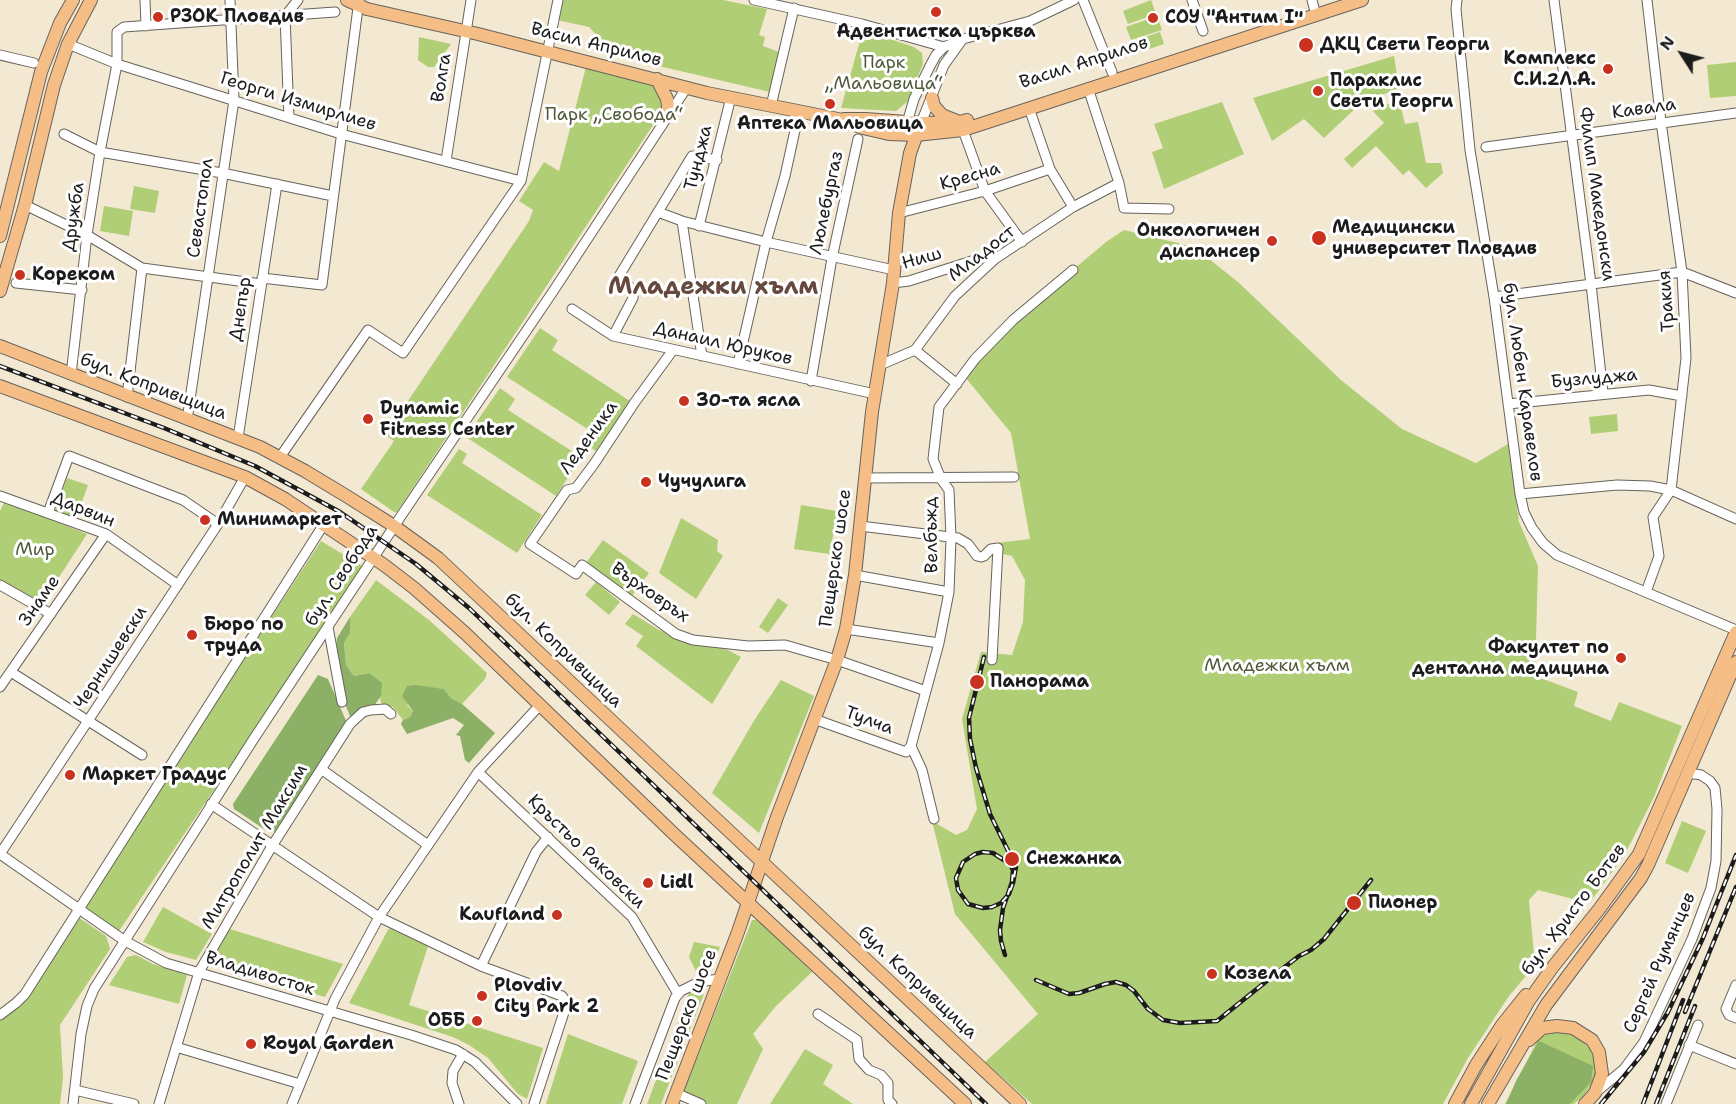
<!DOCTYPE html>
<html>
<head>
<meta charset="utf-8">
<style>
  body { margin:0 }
  #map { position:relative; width:1736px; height:1104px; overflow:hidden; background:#f3e8d2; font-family:"Shantell Sans",sans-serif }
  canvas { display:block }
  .north { position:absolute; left:1652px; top:24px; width:60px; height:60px; -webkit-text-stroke:4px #fff; paint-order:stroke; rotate:306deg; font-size:16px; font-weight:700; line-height:24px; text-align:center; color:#1c1c1c }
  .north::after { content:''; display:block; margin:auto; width:21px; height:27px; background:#1c1c1c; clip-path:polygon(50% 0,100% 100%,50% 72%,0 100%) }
</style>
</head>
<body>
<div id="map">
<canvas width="1736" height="1104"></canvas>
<div class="north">N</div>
</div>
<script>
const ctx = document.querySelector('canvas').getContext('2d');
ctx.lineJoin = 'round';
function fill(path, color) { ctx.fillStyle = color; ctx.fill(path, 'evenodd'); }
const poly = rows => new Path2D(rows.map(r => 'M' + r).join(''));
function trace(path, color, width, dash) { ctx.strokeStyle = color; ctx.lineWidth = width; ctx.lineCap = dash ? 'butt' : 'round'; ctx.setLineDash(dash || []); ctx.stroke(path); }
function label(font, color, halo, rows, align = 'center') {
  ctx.font = font + ' "Shantell Sans",sans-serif'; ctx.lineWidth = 6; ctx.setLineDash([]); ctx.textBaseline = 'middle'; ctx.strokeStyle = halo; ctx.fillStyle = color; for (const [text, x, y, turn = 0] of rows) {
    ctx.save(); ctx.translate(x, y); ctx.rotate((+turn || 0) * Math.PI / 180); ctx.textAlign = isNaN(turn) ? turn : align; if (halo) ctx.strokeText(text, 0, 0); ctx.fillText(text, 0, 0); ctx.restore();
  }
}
fill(poly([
  [561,0,723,0,767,9,759,35,765,37,763,46,779,52,770,92,616,56,589,27,557,20],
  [1151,0,1156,14,1128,24,1123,11],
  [1157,16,1162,30,1131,40,1126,27],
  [863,30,914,47,922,53,923,64,908,101,896,111,841,108],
  [1160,32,1164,44,1134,54,1130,42],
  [419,37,451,44,434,67,428,67,418,60],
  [1394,56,1399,88,1360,104,1324,138,1304,119,1272,141,1253,98],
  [1736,62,1736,96,1710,98,1707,65],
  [586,67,655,85,663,98,661,113,397,512,394,512,361,489,394,441,385,435,529,221,533,210,519,201,544,162,559,171],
  [1399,99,1405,124,1418,122,1426,163,1441,163,1443,173,1426,188,1409,170,1403,175,1376,146,1352,168,1344,159,1384,123,1373,111],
  [1222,102,1244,154,1164,189,1152,152,1163,148,1154,124],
  [134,186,159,191,155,213,130,209],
  [104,206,133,211,129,236,100,231],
  [1124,230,1194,247,1238,282,1341,380,1402,429,1476,463,1508,444,1519,522,1538,566,1535,676,1578,692,1574,706,1611,721,1619,702,1682,726,1654,797,1624,856,1591,901,1573,899,1538,890,1529,900,1535,965,1509,996,1468,1058,1443,1104,1032,1104,985,1062,1038,1014,955,914,932,821,956,835,967,830,977,809,962,719,981,652,1012,655,1023,622,1025,580,1012,556,1003,554,997,543,1030,539,1011,433,961,372,1017,317,1106,242],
  [540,328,558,340,552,350,630,401,596,451,588,446,595,434,507,377],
  [500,388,515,399,508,410,581,457,556,496,466,437],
  [1617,414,1618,431,1591,434,1589,417],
  [459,449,467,454,462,463,542,515,517,553,427,495],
  [67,478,88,485,76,518,55,511],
  [5,501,87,534,41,605,0,582,0,511],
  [801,505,837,511,830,554,794,549],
  [681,518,718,540,717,551,723,556,696,599,659,573],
  [603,540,649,573,632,596,586,563],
  [321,541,364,567,119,931,83,907],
  [376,580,429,620,487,673,485,679,462,704,451,698,444,689,432,688,407,705,413,711,410,717,403,720,393,707,382,705,380,698,381,696,369,673,354,676,346,665,344,643,350,633,350,617],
  [596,582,620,602,609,615,585,595],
  [778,598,788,605,768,633,759,627],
  [633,614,659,630,681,638,728,650,741,657,712,704,636,646,643,636,625,624],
  [781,680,814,696,759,833,712,793,755,719],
  [1682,821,1706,831,1688,873,1665,863],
  [163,907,212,934,196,960,166,952,143,942],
  [78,917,106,936,110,949,60,1025,63,1078,60,1104,0,1104,0,1010,24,999],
  [752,920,759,920,812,972,776,1006,753,1034,763,1049,737,1104,707,1104,683,1093],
  [389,928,428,946,409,1005,543,1048,527,1099,518,1094,488,1058,469,1045,453,1037,349,1003],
  [230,929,343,964,325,997,208,962],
  [694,942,720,947,709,975,702,975,696,971,689,957],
  [136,955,153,964,187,975,179,1004,109,985,127,957],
  [700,991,704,994,661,1104,647,1104,689,993],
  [1550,1032,1565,1032,1579,1038,1590,1049,1596,1062,1596,1072,1592,1084,1582,1097,1574,1104,1505,1104,1538,1039],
  [568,1034,638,1061,622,1104,546,1104],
  [805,1049,833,1065,823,1084,853,1104,770,1104]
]), '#b0ce75');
fill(poly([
  [350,617,350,633,344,643,346,665,354,676,369,673,382,683,381,696,374,706,351,719,344,701,335,658,337,638],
  [318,675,328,679,347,723,275,831,270,833,234,809,233,804],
  [416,685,444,689,451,698,462,704,495,733,469,763,465,760,460,736,456,735,464,725,453,718,407,734,401,724,403,720,410,717,413,711,402,696,407,686],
  [1539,1041,1593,1066,1591,1082,1570,1104,1506,1104,1517,1079]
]), '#8cb166');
const minor = poly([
  [145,0,146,26],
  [754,0,862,24,944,47],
  [1083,0,1112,72],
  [1192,0,1203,31],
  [1312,0,1314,8],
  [1457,0,1456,9,1470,150,1494,297,1520,494,1524,512,1532,528,1543,543,1557,555,1736,630],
  [1554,0,1591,284,1603,393],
  [68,44,117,64,341,134,521,181],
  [0,55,34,63],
  [1088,88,1119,183,1124,208,1169,209],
  [771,106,794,8],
  [1029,108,1050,169,1073,207],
  [289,117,285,16,298,0],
  [907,123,914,99,930,66,936,55,944,47,963,39,1030,21,1074,0],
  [921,123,944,65,962,40],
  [963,130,985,191,1022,242],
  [64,134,100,152,222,173,333,196],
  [1486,147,1736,113],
  [446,161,471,0],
  [25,205,87,235,142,268,261,284],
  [658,212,682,221,766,242,894,270],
  [899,213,985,191,1050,169],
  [682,221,702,356],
  [699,226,731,97],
  [262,278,322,285,359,0],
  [16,283,82,290],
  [893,283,909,281,981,258,995,259],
  [1494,297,1682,272,1736,293],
  [572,309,613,336,875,394],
  [613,336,633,298,633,290,619,276,692,156,717,160],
  [673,350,635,402,594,464,576,488,567,490,530,544,576,574,582,565,676,634,693,640,748,646,785,645,837,660,926,691],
  [915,350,957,384],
  [738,364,766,242,785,176,799,112],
  [880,365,915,350,955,296,995,259,1073,207,1119,183],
  [71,375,87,235,100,152,117,64,117,32,124,27,335,12],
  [811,381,832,258,858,139],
  [127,397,142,268],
  [1508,404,1649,390,1682,396],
  [187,420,234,100,230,0],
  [238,438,277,184],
  [280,457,368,330,403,353,521,181,558,0],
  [865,478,1014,477],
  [1520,494,1617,485,1650,486,1671,490,1736,519],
  [0,496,106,534,178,585],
  [48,513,69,456,183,500,218,524],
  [860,526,958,538,968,544,977,556,981,557,984,556,991,549,998,548,992,660],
  [855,575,949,592],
  [0,585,51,614],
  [1646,592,1659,556,1653,517,1671,490,1686,358,1682,272,1661,122,1647,0],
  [328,627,342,702],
  [846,629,939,643],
  [11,672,142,755],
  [0,687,106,534],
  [814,719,906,752,911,746],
  [911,746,939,643,949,592,951,538,949,490,941,479,933,459,939,407,975,359,1013,320,1073,270],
  [911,746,922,770,934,819],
  [321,769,428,845],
  [478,772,632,917,678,994],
  [211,804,379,917,481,966,562,996,567,1003,534,1104],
  [0,854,125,941,166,963,411,1035,456,1050,475,1062,517,1104],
  [0,854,218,524,245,477],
  [481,966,536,852,548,837],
  [1736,985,1726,1009,1729,1015,1736,1018],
  [818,1014,857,1040,859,1059,869,1070,881,1075,888,1083,888,1100,892,1104],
  [0,1015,16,1003,25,994,324,524],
  [1689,1045,1736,1064],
  [176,1047,300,1084],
  [75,1090,134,1104],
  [676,1093,701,1104],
  [1595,1093,1624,1069,1644,1042,1692,939,1711,888,1716,861,1717,809,1715,788,1710,781,1701,775,1688,773],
  [73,1104,81,1034,87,1006,94,989,253,740,401,516,552,293,687,87],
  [159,1104,199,972,272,846,350,724,363,712,371,710,385,709,391,714],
  [292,1104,335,999,379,917,478,772,540,705],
  [459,1104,452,1083,453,1071,463,1054],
  [635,1104,675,998,681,991,699,982,719,979],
  [1666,1104,1698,1025]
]);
const major = poly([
  [347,0,367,9,478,34,707,93,838,119,863,128,889,134,916,135,963,130,1362,0],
  [657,79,667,99,669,115],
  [932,98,934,106,942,115,957,121],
  [844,119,865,119,921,123,960,122,967,120],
  [0,236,41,72,60,23,73,0],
  [0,291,25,205,54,85,68,44,91,0],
  [0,346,260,447,305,471,348,497,394,526,438,558,1020,1104],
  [0,386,245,477,285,499,384,565,414,588,465,633,675,835,965,1104],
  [1529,1040,1542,1028,1557,1026,1573,1028,1592,1040,1599,1052,1602,1074,1595,1093,1585,1104],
  [672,1104,738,932,777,817,837,660,846,629,855,575,872,412,893,283,899,213,910,153,921,123],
  [1455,1104,1476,1065,1502,1025,1526,995],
  [1471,1104,1528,1002,1552,968,1600,908,1639,854,1736,632],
  [1488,1104,1546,1005,1641,878,1648,865,1736,662]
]);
trace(minor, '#67635c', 11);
trace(major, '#67635c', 14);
trace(minor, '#fff', 9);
trace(major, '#f6be87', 12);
const rail = poly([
  [0,366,164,428,255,466,340,512,416,564,469,608,518,655,986,1104],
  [984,657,969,718,970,739,976,768,990,814,1016,867,1013,883,1009,894,1001,903,992,907,983,908,968,904,958,890,956,878,963,862,975,854,983,852,993,853,1010,864,1013,870,1012,882,1008,894,1003,908,1000,930,1001,941,1005,955],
  [1036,980,1069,994,1079,993,1105,984,1116,982,1126,985,1134,991,1148,1009,1163,1020,1180,1023,1217,1021,1273,976,1299,956,1311,950,1324,939,1371,880],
  [1685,1012,1736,887],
  [1601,1104,1644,1052,1668,1012,1703,938,1736,855],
  [1643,1104,1683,1000],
  [1656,1104,1695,1006]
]);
trace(rail, '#1c1c1c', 4.5);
trace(rail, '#fff', 2, [7]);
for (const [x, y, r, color] of [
  [936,12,6,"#c8321e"],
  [158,17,6,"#c8321e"],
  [1153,18,6,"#c8321e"],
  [1306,45,8,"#c8321e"],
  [1608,69,6,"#c8321e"],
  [1318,91,6,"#c8321e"],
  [830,104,6,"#c8321e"],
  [1319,238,8,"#c8321e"],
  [1272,241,6,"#c8321e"],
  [20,275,6,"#c8321e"],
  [684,401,6,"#c8321e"],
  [368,419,6,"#c8321e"],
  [646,482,6,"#c8321e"],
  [205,520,6,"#c8321e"],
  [192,635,6,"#c8321e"],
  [1621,658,6,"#c8321e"],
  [977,682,8,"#c8321e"],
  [70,775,6,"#c8321e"],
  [1012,859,8,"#c8321e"],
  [648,883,6,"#c8321e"],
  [1354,903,8,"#c8321e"],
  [557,915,6,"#c8321e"],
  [1212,974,6,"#c8321e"],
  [482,996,6,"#c8321e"],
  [477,1021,6,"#c8321e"],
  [251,1044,6,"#c8321e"]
]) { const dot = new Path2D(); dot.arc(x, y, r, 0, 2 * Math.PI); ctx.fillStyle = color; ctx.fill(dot); trace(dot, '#fff', 2); }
label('bold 18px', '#1c1c1c', '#fff', [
  ["РЗОК Пловдив",170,17],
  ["СОУ \"Антим I\"",1165,18],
  ["Адвентистка църква",936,32,"center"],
  ["ДКЦ Свети Георги",1320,45],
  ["Kомплекс",1596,59,"right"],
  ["С.И.2Л.А.",1596,80,"right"],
  ["Параклис",1330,81],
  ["Свети Георги",1330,102],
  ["Аптека Мальовица",830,124,"center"],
  ["Медицински",1332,228],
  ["университет Пловдив",1332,249],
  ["Онкологичен",1260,231,"right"],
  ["диспансер",1260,252,"right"],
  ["Кореком",32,275],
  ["30-та ясла",696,401],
  ["Dynamic",380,409],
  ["Fitness Center",380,430],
  ["Чучулига",658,482],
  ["Минимаркет",217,520],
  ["Бюро по",204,625],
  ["труда",204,646],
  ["Факултет по",1609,648,"right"],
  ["дентална медицина",1609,669,"right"],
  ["Панорама",990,682],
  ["Маркет Градус",82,775],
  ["Снежанка",1026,859],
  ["Lidl",660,883],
  ["Пионер",1368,903],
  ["Kaufland",545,915,"right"],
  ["Козела",1224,974],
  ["Plovdiv",494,986],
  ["City Park 2",494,1007],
  ["ОББ",465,1021,"right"],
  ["Royal Garden",263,1044]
], 'left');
label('18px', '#1c1c1c', '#fff', [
  ["Васил Априлов",596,45,14],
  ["Васил Априлов",1084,63,-18],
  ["Волга",442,78,-81],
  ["Георги Измирлиев",298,102,17],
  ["Кавала",1644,109,-8],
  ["Тунджа",699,158,-76],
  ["Кресна",970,177,-16],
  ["Филип Македонски",1596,194,82],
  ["Люлебургаз",827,203,-78],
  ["Севастопол",201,208,-82],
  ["Дружба",74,217,-82],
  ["Младост",982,254,-38],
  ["Ниш",922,259,-16],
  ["Тракия",1667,301,-94],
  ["Днепър",241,309,-81],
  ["Данаил Юруков",723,344,13],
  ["Бузлуджа",1594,379,-5],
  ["бул. Любен Каравелов",1522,382,82],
  ["бул. Копривщица",153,387,21],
  ["Леденика",589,438,-54],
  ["Дарвин",83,510,22],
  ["Велбъжд",932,535,-91],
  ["Пещерско шосе",836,558,-82],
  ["бул. Свобода",342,576,-57],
  ["Върховръх",650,593,35],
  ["Знаме",40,601,-55],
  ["бул. Копривщица",563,651,44],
  ["Чернишевски",111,658,-57],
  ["Тулча",869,721,20],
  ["Митрополит Максим",255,847,-59],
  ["Кръстьо Раковски",586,852,44],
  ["бул. Христо Ботев",1574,910,-53],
  ["Сергей Румянцев",1660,963,-66],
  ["Владивосток",260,974,17],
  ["бул. Копривщица",917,983,43],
  ["Пещерско шосе",687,1015,-69]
]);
label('18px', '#505a3b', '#fff', [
  ["Парк",884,63],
  ["„Мальовица“",884,84],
  ["Парк „Свобода“",614,115],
  ["Мир",35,550],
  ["Младежки хълм",1277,666]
]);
label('bold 24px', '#65493e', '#fff', [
  ["Младежки хълм",713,288]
]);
</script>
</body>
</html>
